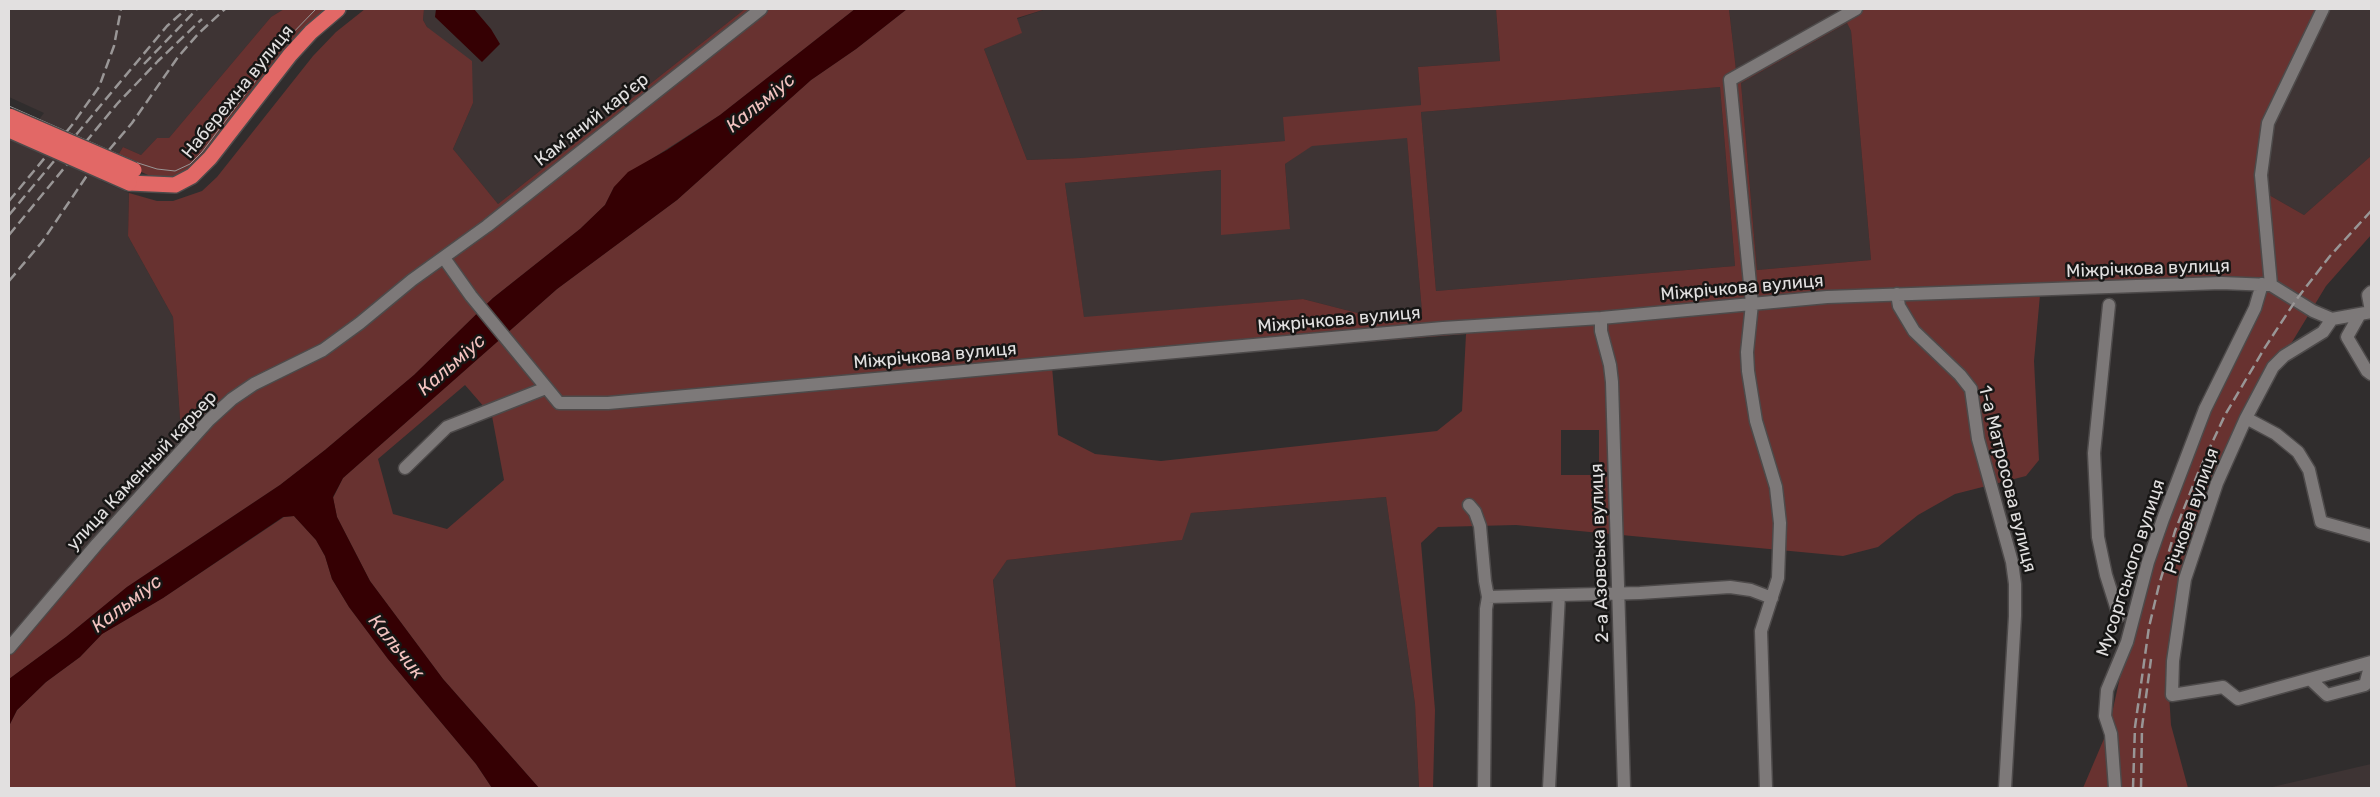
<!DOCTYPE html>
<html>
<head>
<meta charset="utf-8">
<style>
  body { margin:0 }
  #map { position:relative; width:2380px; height:797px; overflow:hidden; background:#302d2d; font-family:Rubik,sans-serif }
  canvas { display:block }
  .frame { position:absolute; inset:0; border:10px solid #e2e0e0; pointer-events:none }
</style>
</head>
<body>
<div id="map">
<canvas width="2380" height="797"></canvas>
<div class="frame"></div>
</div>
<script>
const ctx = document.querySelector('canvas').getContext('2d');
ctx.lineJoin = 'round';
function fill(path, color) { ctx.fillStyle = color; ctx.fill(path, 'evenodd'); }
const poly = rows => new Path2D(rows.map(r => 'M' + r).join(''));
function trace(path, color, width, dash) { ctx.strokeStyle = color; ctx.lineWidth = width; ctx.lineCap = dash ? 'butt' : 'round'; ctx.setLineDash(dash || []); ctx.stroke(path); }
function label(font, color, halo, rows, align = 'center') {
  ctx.font = font + ' Rubik,sans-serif'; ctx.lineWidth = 5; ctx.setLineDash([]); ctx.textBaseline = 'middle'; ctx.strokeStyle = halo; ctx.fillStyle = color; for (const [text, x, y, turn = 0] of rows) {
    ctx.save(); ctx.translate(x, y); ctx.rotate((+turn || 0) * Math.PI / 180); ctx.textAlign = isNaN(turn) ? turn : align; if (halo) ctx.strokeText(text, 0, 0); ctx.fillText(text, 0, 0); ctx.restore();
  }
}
fill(poly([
  [9,9,284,9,271,17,169,138,157,138,141,155,123,147,101,181,129,193,128,236,173,317,180,419,192,430,9,639,9,139,20,144,44,113,9,97],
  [424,9,745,9,498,204,453,149,473,103,423,20],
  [1046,9,1496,9,1500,61,1418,67,1421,105,1285,141,1080,158,1027,160,984,49,1021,33,1017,19],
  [1729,9,1845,9,1736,70],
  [2329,9,2371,9,2371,156,2304,215,2269,195,2267,171,2274,125,2284,100],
  [1847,23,1851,31,1871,260,1757,270,1741,83],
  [1720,87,1735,266,1436,291,1421,112],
  [1407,137,1422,312,1373,317,1303,299,1084,318,1065,183,1221,170,1290,228,1285,164,1312,145],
  [1386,497,1415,704,1419,788,1016,788,993,579,1007,560,1181,540,1191,513],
  [2371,764,2371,788,2268,788]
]), '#3e3434');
fill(poly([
  [284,9,331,9,218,143,181,177,159,180,115,160,123,147,141,155,157,138,169,138,271,17],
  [365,9,424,9,423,20,427,27,472,61,473,103,453,149,498,204,745,9,855,9,720,115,650,160,614,187,605,205,580,229,493,298,414,375,325,450,280,485,127,587,66,637,9,679,9,639,192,430,180,419,173,317,128,236,129,193,157,201,173,201,202,191,217,177,313,56,336,32],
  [907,9,1046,9,1017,18,1022,33,984,49,1027,160,1080,158,1285,141,1283,117,1421,105,1418,67,1500,61,1496,9,1729,9,1736,70,1845,9,2329,9,2284,100,2274,125,2267,171,2269,195,2304,215,2371,156,2371,235,2326,286,2286,352,2197,530,2169,694,2171,725,2188,788,2083,788,2109,727,2127,645,2162,516,2261,291,2221,286,2040,295,2034,361,2039,460,2026,476,1955,494,1918,515,1878,547,1843,556,1516,525,1438,527,1421,543,1435,710,1433,788,1419,788,1415,704,1386,497,1191,513,1182,540,1007,560,993,580,1016,788,539,788,443,679,370,581,337,517,333,498,343,478,557,289,677,200,811,80,856,49],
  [1847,23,1851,31,1871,260,1757,270,1741,83],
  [1720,87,1735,266,1436,291,1421,112],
  [1407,138,1422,312,1373,317,1303,299,1084,317,1065,183,1221,170,1221,235,1290,229,1285,164,1312,146],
  [1466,334,1462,411,1437,431,1161,461,1095,454,1058,435,1052,367],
  [465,385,492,416,504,480,447,529,393,514,378,459],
  [1561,430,1599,430,1599,475,1561,475],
  [294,516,316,540,325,556,332,579,349,607,388,659,476,764,492,788,9,788,9,726,17,710,46,682,80,657,102,634,163,598,284,517]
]), '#683230');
fill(poly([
  [436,9,474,9,491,29,500,44,482,62,435,17],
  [855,9,907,9,856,49,811,80,677,200,557,289,343,478,333,497,337,517,370,581,443,679,539,788,492,788,476,764,388,659,349,607,332,579,325,556,316,540,294,516,283,517,163,598,102,634,80,657,46,682,17,710,9,726,9,679,66,637,127,587,280,485,325,450,414,375,493,298,580,229,605,205,614,187,628,172,667,150,720,115]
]), '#350003');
const minor = poly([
  [444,258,471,296,559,403,608,403,1443,328,1601,318,1827,297,2221,283,2271,285,2313,311,2332,319,2371,312],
  [2271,285,2261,175,2268,123,2323,9],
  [2371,292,2368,295,2371,311],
  [1897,294,1899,306,1914,331,1960,375,1971,389,1978,439,2012,562,2015,584,2015,616,2005,788],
  [2109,305,2094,453,2098,537,2106,575,2119,616],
  [2360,314,2347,337,2367,371,2371,374],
  [1601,318,1601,331,1610,365,1612,382,1624,788],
  [2332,319,2323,332,2284,356,2273,367,2246,418,2217,483,2185,579,2173,661,2172,695,2223,687,2238,699,2371,662],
  [2246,418,2276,434,2298,452,2309,470,2321,522,2371,536],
  [405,468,447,427,546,388],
  [1469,505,1475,512,1480,526,1485,581,1488,597,1559,595],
  [9,648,97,544,209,420,232,399,254,384,323,350,360,323,412,280,487,226,761,9],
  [2310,679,2327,695,2365,685,2371,663],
  [1484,788,1486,609,1488,597],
  [1549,788,1559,595,1640,593,1730,587,1751,590,1772,598],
  [1766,788,1761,631,1778,578,1780,523,1776,487,1756,421,1748,371,1747,352,1752,304,1730,80,1856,9],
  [2115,788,2111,734,2105,716,2107,690,2127,642,2148,562,2163,519,2205,409,2255,308,2262,284]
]);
const highway = poly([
  [129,183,175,185,192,176,210,158,290,55,311,32,338,9]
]);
trace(minor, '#4d4a4a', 15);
trace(highway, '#4d4a4a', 18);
trace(minor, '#7d7979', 12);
trace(highway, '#e26866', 15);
trace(poly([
  [9,106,138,163,157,169,175,171,190,164,202,152,286,40,316,9]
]), '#999696', 1);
trace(poly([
  [144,64,197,9],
  [9,201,72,125,99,87,114,46,121,9],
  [9,215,167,26,186,9],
  [9,235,117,104,158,61,202,19],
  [9,281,42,242,86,177,132,123,178,57,199,33,225,9],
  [2133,788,2135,727,2149,627,2159,585,2175,531,2198,473,2225,415,2264,349,2296,300,2330,256,2371,211],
  [2141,788,2142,727,2151,659]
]), '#999696', 2.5, [10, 5]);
const highwayBridge = poly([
  [9,116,134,170],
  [9,130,129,183]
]);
trace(highwayBridge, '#4d4a4a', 18, []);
trace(highwayBridge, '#e26866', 15);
label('18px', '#e2e0e0', '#171615', [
  ["Набережна вулиця",238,92,-51],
  ["Кам'яний кар'єр",592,120,-38],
  ["Міжрічкова вулиця",2148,269,-2],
  ["Міжрічкова вулиця",1742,288,-5],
  ["Міжрічкова вулиця",1339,320,-5],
  ["Міжрічкова вулиця",935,356,-5],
  ["улица Каменный карьер",142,471,-47],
  ["1-а Матросова вулиця",2007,479,76],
  ["Річкова вулиця",2192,511,-71],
  ["2-а Азовська вулиця",1600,553,-92],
  ["Мусоргського вулиця",2131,568,-72]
]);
label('italic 19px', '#f3c3c0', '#171615', [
  ["Кальміус",761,103,-39],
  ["Кальміус",452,365,-41],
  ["Кальміус",127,604,-37],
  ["Кальчик",396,647,51]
]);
</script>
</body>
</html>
